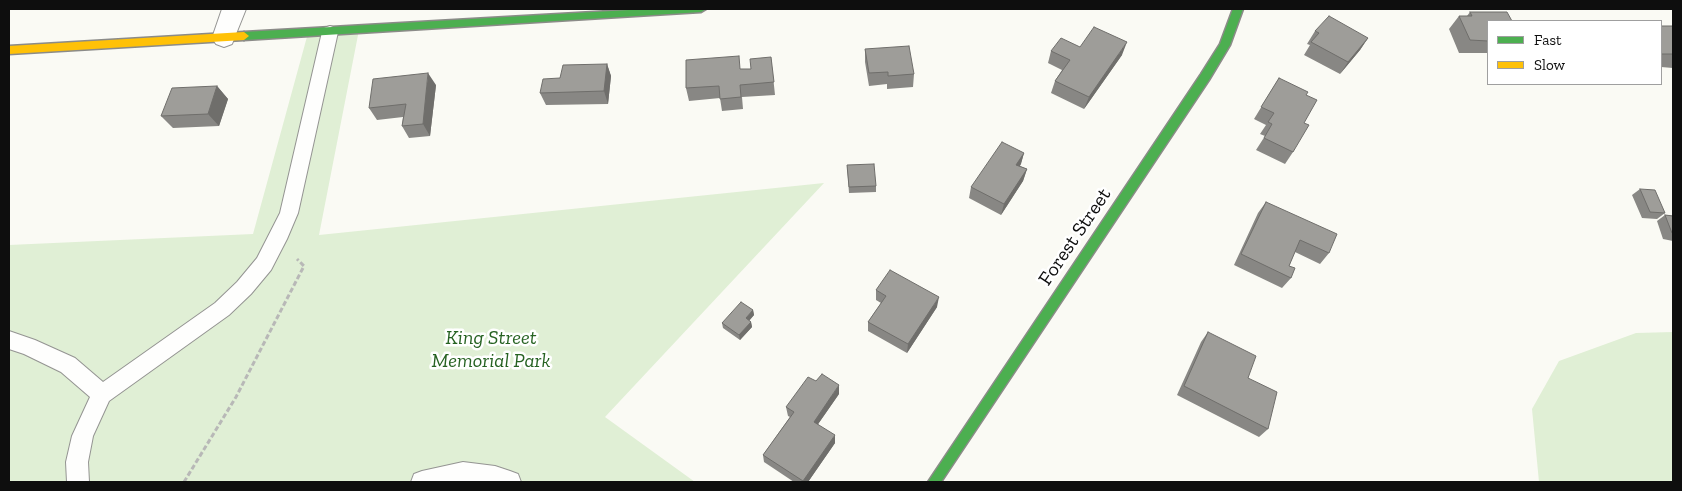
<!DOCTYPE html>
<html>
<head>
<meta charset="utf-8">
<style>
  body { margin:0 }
  #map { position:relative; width:1682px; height:491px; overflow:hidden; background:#fafaf4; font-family:"Zilla Slab",serif }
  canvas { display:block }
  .frame { position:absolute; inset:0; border:10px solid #0e0e0e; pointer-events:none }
  .legend { position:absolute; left:1487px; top:20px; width:175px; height:65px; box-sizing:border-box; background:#fff; border:1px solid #9f9f9f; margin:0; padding:6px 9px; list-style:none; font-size:15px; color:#0e0e0e }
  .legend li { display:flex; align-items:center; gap:10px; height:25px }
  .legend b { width:25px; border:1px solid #9f9f9f }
</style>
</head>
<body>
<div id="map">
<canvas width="1682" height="491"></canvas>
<div class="frame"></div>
<ul class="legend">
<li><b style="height:6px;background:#4caf50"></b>Fast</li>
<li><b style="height:6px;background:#ffc107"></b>Slow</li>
</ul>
</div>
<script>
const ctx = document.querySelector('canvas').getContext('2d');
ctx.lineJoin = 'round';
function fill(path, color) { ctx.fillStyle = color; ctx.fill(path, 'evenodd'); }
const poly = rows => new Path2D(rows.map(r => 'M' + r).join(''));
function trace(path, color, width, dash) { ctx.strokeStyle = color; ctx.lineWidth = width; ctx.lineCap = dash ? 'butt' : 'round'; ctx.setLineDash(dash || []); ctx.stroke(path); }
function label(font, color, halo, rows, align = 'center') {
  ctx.font = font + ' "Zilla Slab",serif'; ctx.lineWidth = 5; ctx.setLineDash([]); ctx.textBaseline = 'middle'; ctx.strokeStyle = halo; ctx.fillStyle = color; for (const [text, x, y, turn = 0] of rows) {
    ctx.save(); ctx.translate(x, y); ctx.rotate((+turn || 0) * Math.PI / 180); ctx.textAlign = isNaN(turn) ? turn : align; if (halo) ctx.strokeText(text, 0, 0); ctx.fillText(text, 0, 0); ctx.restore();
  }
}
fill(poly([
  [359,30,319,235,824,183,605,417,695,482,9,482,9,245,253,234,308,33],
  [1673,332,1673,482,1539,482,1532,409,1559,361,1636,333]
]), '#e0efd5');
const lane = poly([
  [330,26,336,28,338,32,298,213,287,239,271,270,251,294,229,315,109,401,93,436,88,462,89,482,67,482,66,462,72,436,90,397,61,372,24,354,9,349,9,331,35,340,75,358,103,382,215,303,237,282,257,258,280,213,322,32,324,28,330,26],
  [463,462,495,466,510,471,518,474,521,482,411,482,414,474,422,471,463,462]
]);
const street = poly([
  [222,9,246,9,232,44,224,47,216,44,212,38,222,9]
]);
const fast = poly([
  [647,9,706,9,701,12,244,40,239,36,244,32,647,9],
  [1233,9,1243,9,1230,45,1209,80,941,482,928,482,1201,74,1220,44,1233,9]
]);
const slow = poly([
  [244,32,249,36,244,40,9,54,9,46,244,32]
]);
trace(lane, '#949492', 2);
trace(street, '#949492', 2);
trace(fast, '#8b8b88', 3);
trace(slow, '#8b8b88', 3);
trace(poly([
  [184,482,236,397,304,266,297,259]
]), '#b8b8b7', 3, [5, 2.5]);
fill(lane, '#fefefd');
fill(street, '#fefefd');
fill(fast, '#4caf50');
fill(slow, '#ffc107');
fill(poly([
  [1470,12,1488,21,1488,53,1459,53,1449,29,1459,16,1467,16],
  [1661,26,1673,26,1673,68,1661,67],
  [1315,31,1368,38,1360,50,1340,74,1304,55,1310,45,1307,44],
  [1080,47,1122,55,1084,109,1051,93,1055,81,1062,70,1048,63,1051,51],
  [865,49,914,74,913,87,887,89,887,84,869,86,865,62],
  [771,57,775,95,742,97,743,109,722,111,720,98,689,101,686,88,741,69,751,69],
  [607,64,611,76,608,104,546,105,540,93,560,78],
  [1279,78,1306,95,1304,123,1293,152,1285,164,1256,150,1265,136,1260,134,1266,125,1254,119],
  [436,85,430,136,409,138,402,126,403,117,377,120,369,108],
  [217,86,228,99,219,126,173,128,161,116],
  [1024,153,1020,166,1027,169,1023,181,1001,215,969,198,971,187],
  [847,165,876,186,876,192,849,193],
  [1640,189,1665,213,1657,219,1642,218,1632,195],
  [1266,202,1329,253,1320,264,1295,252,1289,266,1291,278,1282,288,1234,265,1258,213],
  [1665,215,1673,216,1673,241,1663,239,1657,221],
  [876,290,937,307,907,353,868,331,868,322,881,303,876,300],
  [753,310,754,315,749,321,751,322,752,327,740,340,723,328,722,323],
  [1208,332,1248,378,1268,429,1259,437,1177,395,1201,342],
  [839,394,818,424,835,443,808,482,794,482,764,462,763,455,790,417,788,416,786,407]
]), '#888784');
fill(poly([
  [1368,38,1360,50,1340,74,1348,62],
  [1127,42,1122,55,1084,109,1089,97],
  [607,64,611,76,608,104,604,91],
  [428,73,436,85,430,136,423,124],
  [217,86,228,99,219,126,208,114],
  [1024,153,1021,164,1013,177,1016,165],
  [1027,169,1023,181,1001,215,1004,204],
  [939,297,937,307,907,353,908,344],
  [753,310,754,315,747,323,746,318],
  [751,322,752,327,740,340,739,335],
  [839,385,839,394,814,430,814,422],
  [835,435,835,443,808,482,803,482,803,481]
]), '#6f6e6b');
const building = poly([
  [1470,12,1507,12,1512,21,1488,21,1488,41,1470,40,1459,16,1472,16,1470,12],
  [1329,16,1368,38,1348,62,1311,42,1319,33,1315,31,1329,16],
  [1661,26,1673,26,1673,54,1661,54,1661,26],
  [1094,27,1127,42,1089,97,1055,81,1070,60,1051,51,1061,38,1080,47,1094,27],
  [909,46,914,74,888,76,888,72,869,73,865,49,909,46],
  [739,56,740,69,751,69,750,59,771,57,774,82,740,85,741,97,720,99,719,86,686,88,686,60,739,56],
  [607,64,604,91,540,93,543,79,560,78,563,65,607,64],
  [428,73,423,124,402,126,406,104,369,108,373,79,428,73],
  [1279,78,1308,92,1306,95,1317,100,1304,123,1309,125,1293,152,1264,138,1272,124,1268,122,1274,113,1261,107,1279,78],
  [217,86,208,114,161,116,172,88,217,86],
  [1002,142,1024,153,1016,165,1027,169,1004,204,971,187,1002,142],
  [874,164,876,186,849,187,847,165,874,164],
  [1640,189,1655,190,1665,213,1650,212,1640,189],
  [1266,202,1337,234,1329,253,1300,240,1289,266,1295,268,1291,278,1241,254,1266,202],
  [1665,215,1673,216,1673,234,1672,233,1665,215],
  [890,270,939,297,908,344,868,322,886,296,876,290,890,270],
  [741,302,753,310,746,318,751,322,739,335,722,323,741,302],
  [1208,332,1256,356,1248,378,1277,392,1268,429,1184,386,1208,332],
  [822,374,839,385,814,422,835,435,803,481,763,455,794,412,786,407,808,377,816,381,822,374]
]);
fill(building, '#9e9d99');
trace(building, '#6f6e6b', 1);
label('20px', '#0e0e0e', '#fff', [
  ["Forest Street",1075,237,-56]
]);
label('italic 20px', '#266222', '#fff', [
  ["King Street",491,338],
  ["Memorial Park",491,361]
]);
</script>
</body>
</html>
